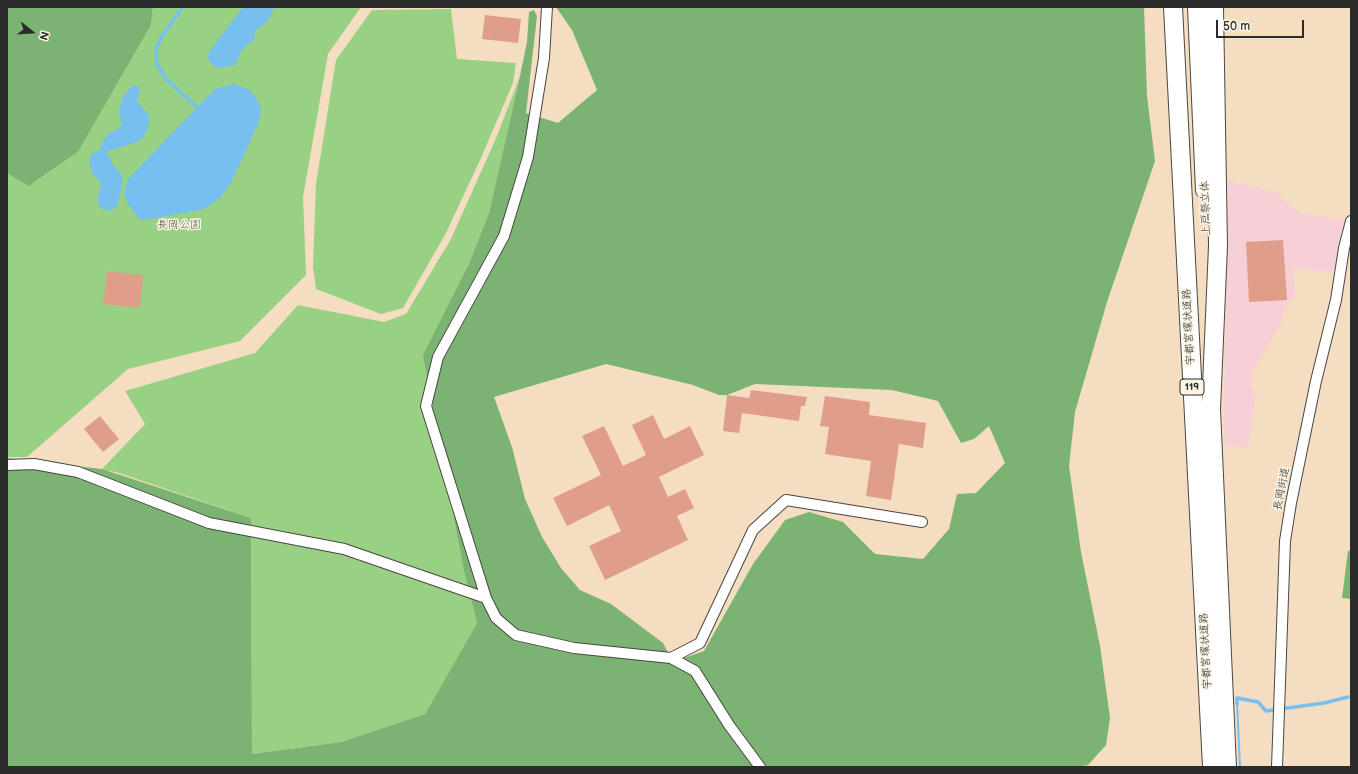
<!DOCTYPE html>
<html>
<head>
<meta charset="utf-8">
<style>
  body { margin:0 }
  #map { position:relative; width:1358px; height:774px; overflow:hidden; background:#f5ddc2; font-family:"Balsamiq Sans",sans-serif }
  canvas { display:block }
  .frame { position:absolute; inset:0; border:8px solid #2b2b2b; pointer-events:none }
  .north { position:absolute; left:12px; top:12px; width:40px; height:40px; -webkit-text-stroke:3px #fcf5e5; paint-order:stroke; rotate:107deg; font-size:11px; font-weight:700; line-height:16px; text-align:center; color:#2b2b2b }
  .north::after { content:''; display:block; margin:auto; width:14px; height:18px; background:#2b2b2b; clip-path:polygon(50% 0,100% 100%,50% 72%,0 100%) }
  .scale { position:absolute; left:1216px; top:20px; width:88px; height:18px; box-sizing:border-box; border:2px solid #2b2b2b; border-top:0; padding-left:5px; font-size:12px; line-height:14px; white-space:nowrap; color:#2b2b2b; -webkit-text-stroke:3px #fcf5e5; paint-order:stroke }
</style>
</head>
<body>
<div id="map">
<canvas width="1358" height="774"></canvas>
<div class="frame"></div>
<div class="north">N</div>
<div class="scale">50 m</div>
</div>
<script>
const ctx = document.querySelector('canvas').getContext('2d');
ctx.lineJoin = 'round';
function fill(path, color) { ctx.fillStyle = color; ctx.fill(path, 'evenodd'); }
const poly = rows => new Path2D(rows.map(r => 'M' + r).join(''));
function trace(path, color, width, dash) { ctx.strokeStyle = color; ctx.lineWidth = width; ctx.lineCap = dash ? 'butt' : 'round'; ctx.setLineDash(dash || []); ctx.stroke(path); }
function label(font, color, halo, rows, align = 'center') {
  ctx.font = font + ' "Balsamiq Sans","Klee One",sans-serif'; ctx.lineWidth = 3; ctx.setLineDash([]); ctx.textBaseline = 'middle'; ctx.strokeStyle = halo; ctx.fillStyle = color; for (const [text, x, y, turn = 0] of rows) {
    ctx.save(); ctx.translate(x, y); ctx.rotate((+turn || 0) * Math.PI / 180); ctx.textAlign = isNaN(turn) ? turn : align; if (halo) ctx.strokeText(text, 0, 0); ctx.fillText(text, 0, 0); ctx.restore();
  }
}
fill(poly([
  [1228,181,1275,192,1298,212,1345,221,1338,247,1334,273,1292,267,1296,294,1283,312,1282,320,1252,374,1251,387,1255,396,1249,447,1224,445,1224,407]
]), '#f6cfd7');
fill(poly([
  [153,7,361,7,328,54,303,197,306,275,240,341,128,369,27,457,7,457,7,168,34,183,78,152,151,25],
  [451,9,457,59,516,63,513,83,481,158,446,233,403,308,381,314,316,289,313,267,316,184,336,60,372,10],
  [520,76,489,213,468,266,465,575,477,623,425,714,341,742,252,754,251,518,119,473,102,469,145,424,125,391,255,353,298,305,384,322,406,314,451,239,497,136]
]), '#98d184');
fill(poly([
  [7,7,153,7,151,25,78,152,29,186,7,173],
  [556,7,1144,7,1147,96,1155,161,1107,302,1075,412,1069,466,1081,552,1100,646,1110,718,1106,745,1088,765,1078,767,7,767,7,458,102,469,251,518,252,754,341,742,425,714,477,623,465,575,423,355,468,266,489,213,520,76,527,42,529,12,534,10,537,16,526,113,558,123,597,90,572,30],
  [606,364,693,385,719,395,727,395,755,384,892,390,938,401,961,443,974,439,989,426,1005,463,976,493,957,494,949,529,923,559,875,554,843,522,809,512,785,520,753,564,704,651,673,662,663,643,611,604,580,590,561,568,542,537,525,499,512,447,494,397],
  [1351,550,1351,599,1342,598,1348,551]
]), '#7ab372');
fill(poly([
  [243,7,287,7,275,7,267,22,255,31,254,40,245,46,240,54,235,65,216,68,208,59,209,52],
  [234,84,250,90,261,107,259,122,231,183,220,198,204,209,146,220,139,219,128,204,124,193,128,179,215,89],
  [132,85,138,86,140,91,137,101,148,114,149,121,148,128,143,137,136,142,116,149,107,151,102,155,100,161,100,148,104,140,109,133,118,129,122,124,119,113,122,98],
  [1236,701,1238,701,1241,767,1239,767]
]), '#77bfef');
trace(poly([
  [183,7,162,36,156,50,157,64,166,79,200,110],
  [1237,704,1237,698,1258,702,1266,711,1324,703,1348,697]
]), '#77bfef', 3.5);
trace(poly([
  [100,161,102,169,111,178,112,182,108,200]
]), '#77bfef', 21);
fill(poly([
  [485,15,521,19,518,43,482,39],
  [1283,240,1287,300,1249,302,1246,242],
  [107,271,143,275,140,308,103,304],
  [751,390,807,397,805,406,801,406,799,421,742,413,739,433,723,431,727,395,749,398],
  [825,396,870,402,869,415,926,423,923,448,899,444,891,500,866,496,871,461,825,454,829,427,820,426],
  [653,415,664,439,690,426,704,455,659,477,668,497,685,489,694,508,677,516,688,540,605,580,589,546,621,531,609,505,567,526,553,498,601,475,582,436,604,426,623,466,646,455,632,425],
  [100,416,119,439,103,452,84,429]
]), '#e09e8a');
const street = poly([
  [547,7,544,58,528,157,504,236,438,357,426,406,486,598,496,618,516,635,574,648,671,658,695,671,729,725,760,767],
  [7,465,34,464,78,472,209,523,344,549,486,598],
  [671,658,700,643,753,530,786,500,922,522],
  [1277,767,1285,541,1291,503,1316,381,1336,300,1344,248,1351,221]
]);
const highway = poly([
  [1173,7,1212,767],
  [1197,7,1205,190],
  [1214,7,1218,246,1211,409,1227,767]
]);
trace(street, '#494642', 12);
trace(highway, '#494642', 20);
trace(street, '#fff', 10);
trace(highway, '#fff', 18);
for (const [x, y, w] of [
  [1192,387,24]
]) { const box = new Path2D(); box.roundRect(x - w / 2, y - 8, w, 16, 3); ctx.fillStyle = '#fcf5e5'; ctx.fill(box); trace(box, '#2b2b2b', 1); }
label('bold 10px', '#2b2b2b', null, [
  ["119",1192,387]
]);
label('11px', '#2b2b2b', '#fcf5e5', [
  ["上戸祭立体",1206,208,-92],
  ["宇都宮環状道路",1189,327,-93],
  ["長岡街道",1282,489,-79],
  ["宇都宮環状道路",1206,651,-93]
]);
label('11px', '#4c5d46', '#fcf5e5', [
  ["長岡公園",179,225]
]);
</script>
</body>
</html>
